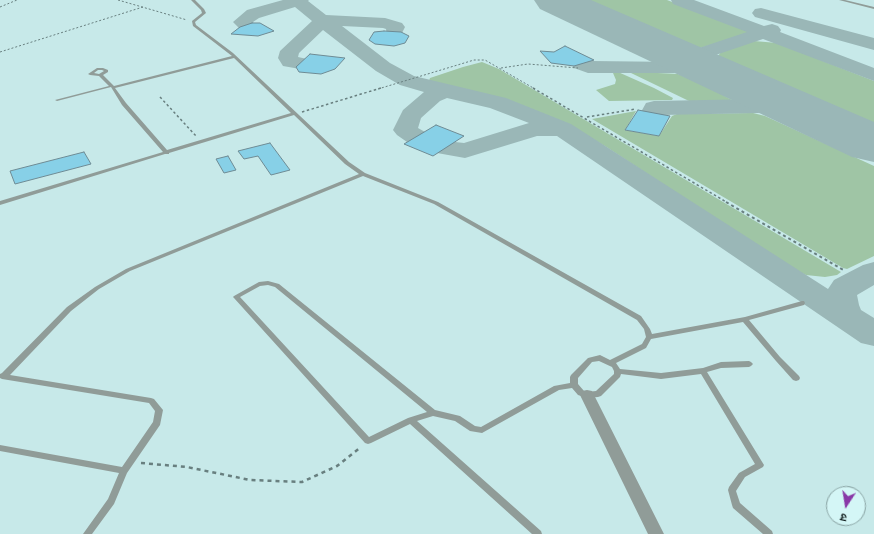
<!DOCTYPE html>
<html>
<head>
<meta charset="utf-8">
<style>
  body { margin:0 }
  #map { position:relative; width:874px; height:534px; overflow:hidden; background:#c7e9e9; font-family:"Roboto Condensed","Noto Sans Devanagari",sans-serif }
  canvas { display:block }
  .north { position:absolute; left:826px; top:486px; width:40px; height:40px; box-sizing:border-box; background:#d4f6f6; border:1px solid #88a2a2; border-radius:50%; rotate:192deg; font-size:11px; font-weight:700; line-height:16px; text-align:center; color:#162323 }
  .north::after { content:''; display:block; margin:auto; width:14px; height:18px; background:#8938a7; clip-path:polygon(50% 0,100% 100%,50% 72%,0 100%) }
</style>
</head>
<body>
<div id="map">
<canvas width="874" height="534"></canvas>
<div class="north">उ</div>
</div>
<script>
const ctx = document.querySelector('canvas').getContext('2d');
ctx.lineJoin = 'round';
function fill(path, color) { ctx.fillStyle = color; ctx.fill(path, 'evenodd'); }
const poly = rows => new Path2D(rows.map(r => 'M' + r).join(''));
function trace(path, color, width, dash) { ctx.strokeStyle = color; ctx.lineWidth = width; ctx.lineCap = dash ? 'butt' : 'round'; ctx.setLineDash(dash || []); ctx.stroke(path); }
fill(poly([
  [581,0,667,0,752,33,700,48,690,48],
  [754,41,777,43,874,81,874,127,716,59,721,52],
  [482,62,499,69,841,272,837,275,825,277,806,275,792,269,608,148,566,123,503,98,429,81,430,78,463,67],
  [618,72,654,88,673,98,672,100,609,101,596,90,615,84,616,80,613,73],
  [637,72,678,74,706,86,732,100,721,102,689,101,631,73],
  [636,111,625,130,659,136,672,116,677,114,753,113,765,116,874,166,874,256,847,269,843,268,592,119]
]), '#9fc5a5');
fill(poly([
  [283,0,309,0,308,1,326,15,385,18,402,23,405,27,401,35,394,37,387,35,386,29,383,28,342,26,390,63,414,76,506,98,571,124,828,289,834,280,863,265,874,262,874,285,857,295,859,305,861,310,874,318,874,346,861,343,557,136,537,136,465,158,437,153,434,148,437,143,446,141,464,143,529,123,490,108,447,98,440,101,421,118,418,128,425,132,428,137,425,142,416,144,407,142,397,135,393,130,403,110,424,92,400,85,376,71,323,30,299,53,298,57,307,59,310,63,307,67,300,69,283,66,278,58,280,51,312,21,295,7,259,18,253,22,255,25,252,29,246,30,240,29,233,22,247,10,283,0],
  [671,0,694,0,764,26,772,24,778,26,781,30,780,32,874,68,874,81,763,39,692,63,682,64,684,67,681,71,674,73,588,73,574,68,571,64,574,60,581,58,591,61,677,62,675,59,678,55,747,32,673,4,671,0],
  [761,8,874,38,874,50,755,17,752,13,755,9,761,8],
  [758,99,766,101,769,106,766,111,758,113,662,115,660,117,652,119,644,117,641,112,646,103,654,101,758,99]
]), '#9ab7b7');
fill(poly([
  [534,0,591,0,874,122,874,162,852,157,540,9,534,0]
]), '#9ab7b7');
const building = poly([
  [252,23,260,23,274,31,258,36,231,34,240,27,252,23],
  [384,31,401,32,409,36,405,43,394,46,375,44,369,40,374,32,384,31],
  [565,46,594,60,574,66,551,63,540,51,554,52,565,46],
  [310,54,345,58,335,69,321,74,299,72,296,67,310,54],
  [638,110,670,116,659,136,625,130,638,110],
  [436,125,464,136,433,156,404,144,436,125],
  [270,143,290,170,271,175,258,156,244,159,238,151,270,143],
  [84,152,91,164,15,184,10,171,84,152],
  [228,156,236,170,224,173,216,159,228,156]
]);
fill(building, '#87d0e7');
trace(building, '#6e8b94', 1);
trace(poly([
  [118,0,187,20],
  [0,7,17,0],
  [0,52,143,7],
  [501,68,528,64,578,68],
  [378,89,474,60,485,60,535,89]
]), '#687f7f', 1, [2, 2]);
trace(poly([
  [533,88,728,203],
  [160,97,196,136],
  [302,112,381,88],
  [587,117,636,109]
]), '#687f7f', 1.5, [2.5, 2.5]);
trace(poly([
  [726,202,845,271]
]), '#687f7f', 2, [3, 3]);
trace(poly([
  [141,463,187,467,250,480,302,482,337,466,361,447]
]), '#687f7f', 2.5, [4, 4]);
fill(poly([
  [191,0,195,0,204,9,206,13,195,22,196,25,233,53,349,162,365,173,438,202,641,316,650,329,652,334,745,317,802,301,804,301,805,303,804,305,749,320,780,357,799,376,800,378,799,380,796,381,793,380,776,361,743,322,651,339,646,348,616,363,620,369,661,373,703,368,721,362,749,361,751,362,753,364,751,366,749,367,721,368,707,372,764,465,763,467,745,477,736,491,740,503,772,531,773,534,763,534,733,508,732,505,728,490,729,487,739,473,755,464,701,374,661,379,621,374,620,377,601,396,598,397,587,398,578,395,572,388,559,390,482,433,470,431,455,421,433,416,417,421,541,531,542,534,532,534,410,424,371,443,368,444,365,443,234,298,233,297,234,296,259,282,268,281,279,284,435,410,460,416,475,426,481,427,554,386,570,383,570,377,571,375,588,358,600,355,610,360,642,344,646,337,644,329,637,320,434,204,363,176,130,271,99,289,71,311,10,375,151,398,154,399,163,410,160,425,127,473,114,504,92,534,83,534,108,499,119,473,0,451,0,445,122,467,153,422,155,411,149,403,2,379,0,378,0,374,2,373,67,307,95,287,126,269,359,174,345,164,294,115,169,153,169,154,165,154,0,205,0,201,163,152,122,105,111,87,57,101,55,100,109,86,99,76,90,75,88,74,97,68,103,68,108,70,108,72,103,75,114,86,232,56,193,26,192,21,202,13,201,10,191,0],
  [234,58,291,113,167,150,126,103,115,88,234,58],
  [98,70,102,70,104,71,99,74,94,73,98,70],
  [268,285,275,287,427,412,408,418,369,437,240,297,260,286,268,285],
  [599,361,612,367,614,371,614,374,596,391,587,392,584,391,578,384,578,378,592,362,599,361],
  [839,0,845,0,874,7,874,9,839,0]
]), '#909c98');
fill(poly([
  [587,390,592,391,594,395,664,534,648,534,580,395,582,391,587,390]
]), '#909c98');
</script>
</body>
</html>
